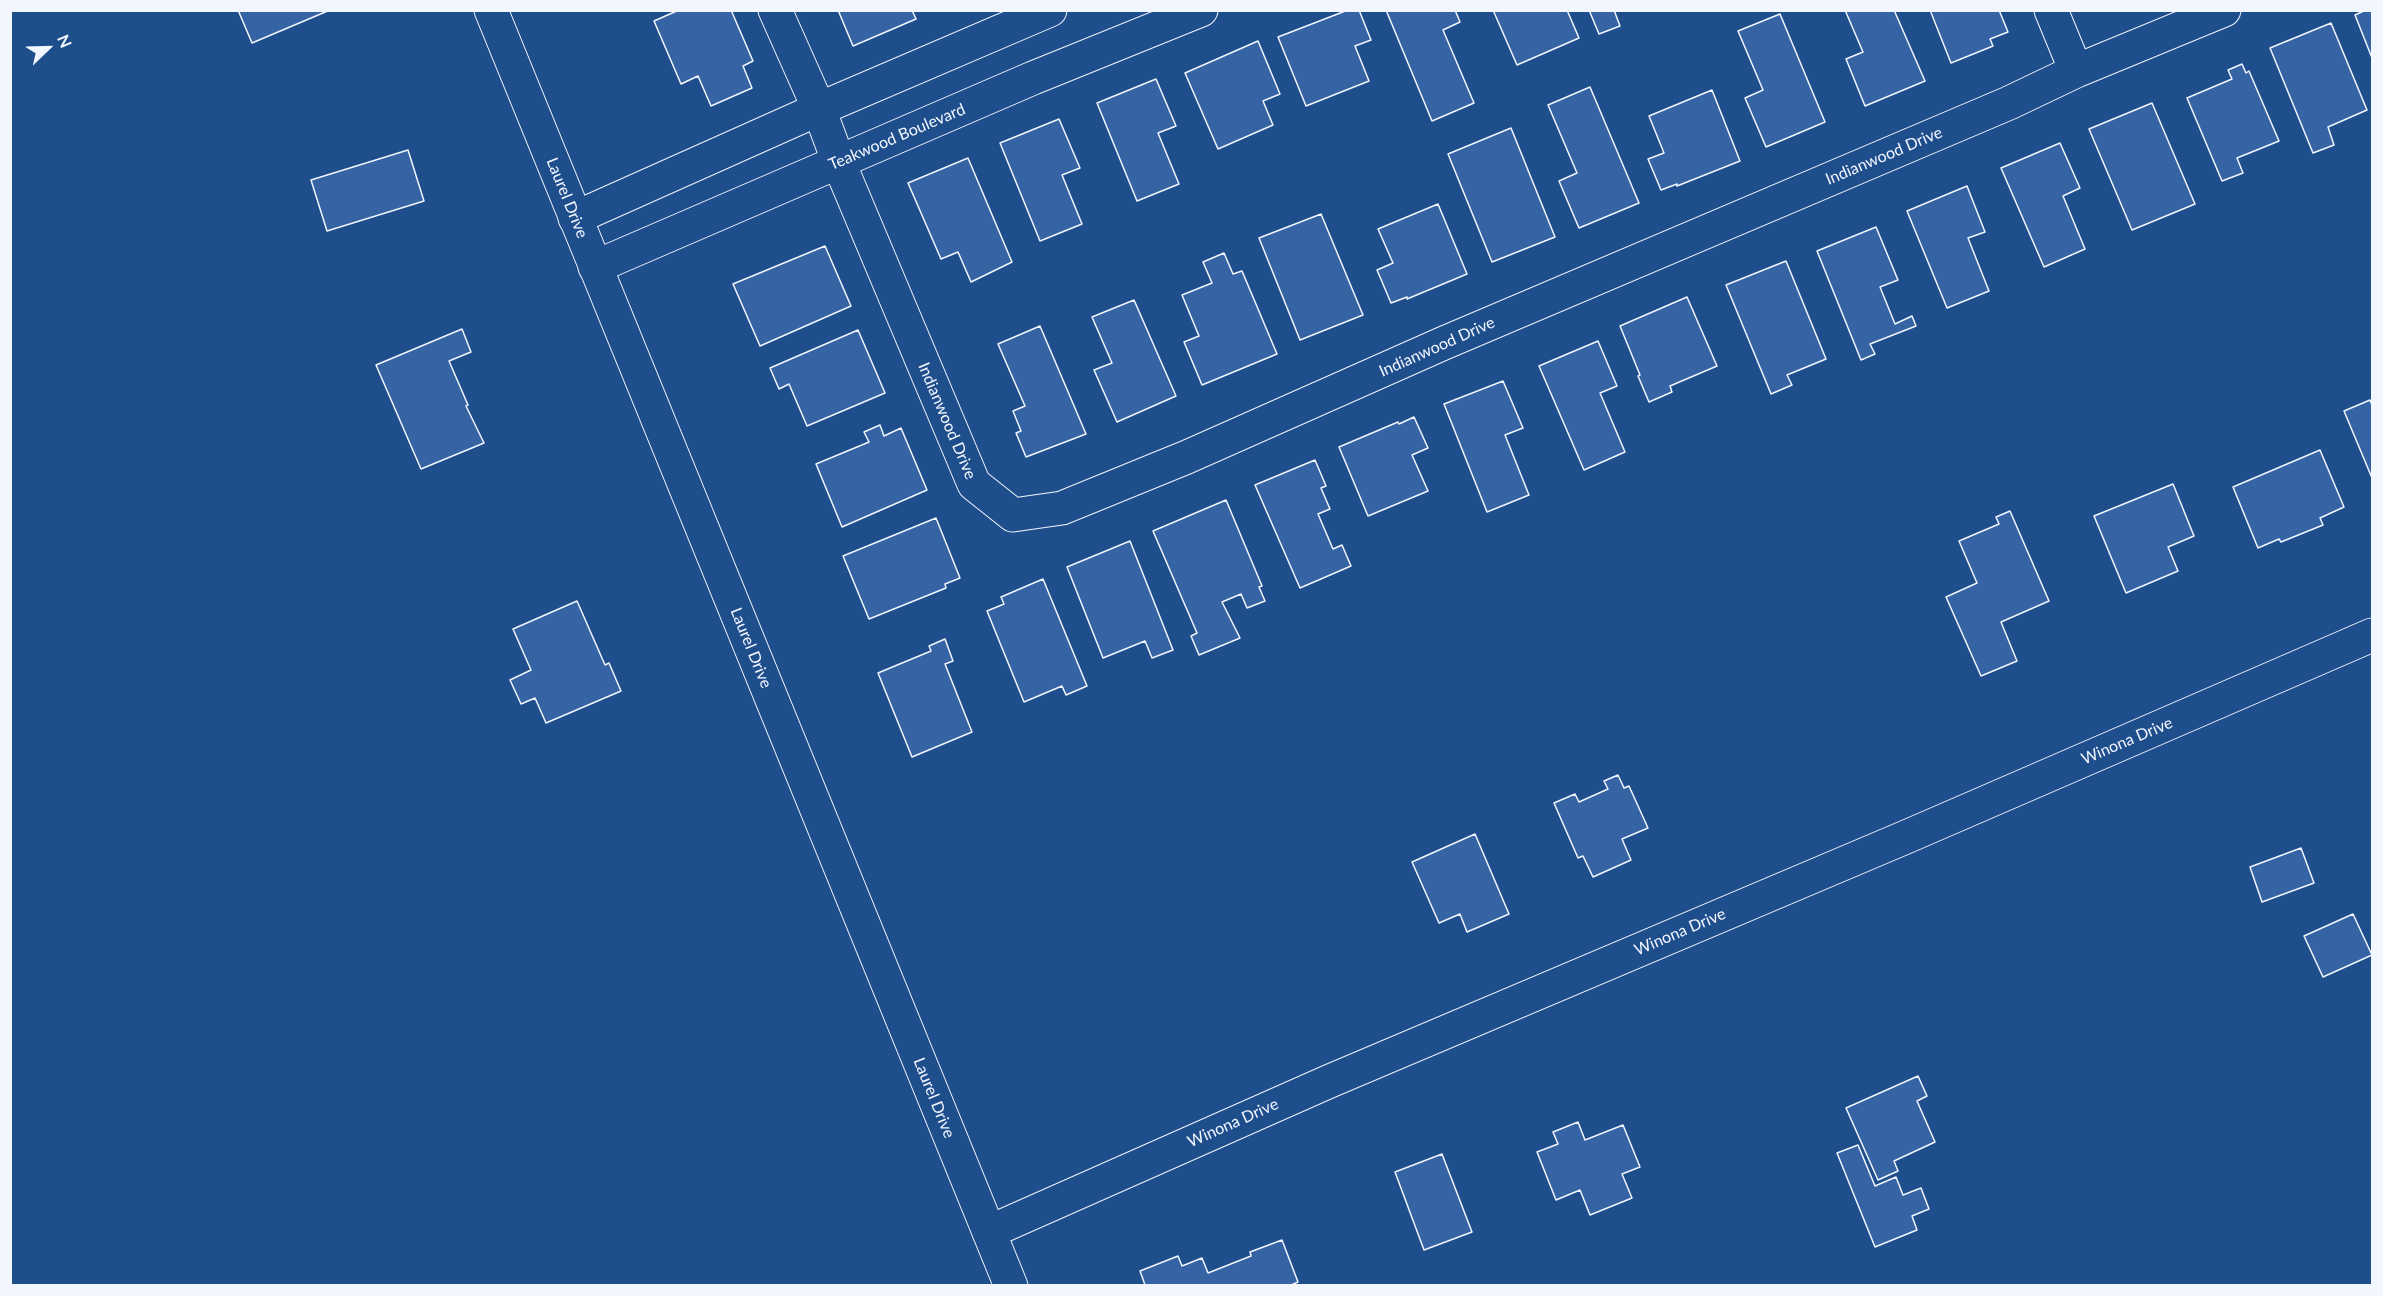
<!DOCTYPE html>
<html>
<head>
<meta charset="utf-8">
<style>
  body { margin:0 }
  #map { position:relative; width:2383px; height:1296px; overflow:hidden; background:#1f4e8c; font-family:Lato,sans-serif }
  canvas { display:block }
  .frame { position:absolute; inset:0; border:12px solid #f2f6ff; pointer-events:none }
  .north { position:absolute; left:18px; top:18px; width:60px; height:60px; -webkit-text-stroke:4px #1f4e8c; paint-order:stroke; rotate:67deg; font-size:16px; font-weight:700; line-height:24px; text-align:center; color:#f2f6ff }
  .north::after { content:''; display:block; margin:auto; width:21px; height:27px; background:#f2f6ff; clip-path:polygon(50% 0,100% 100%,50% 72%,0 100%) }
</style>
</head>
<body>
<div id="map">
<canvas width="2383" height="1296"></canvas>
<div class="frame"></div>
<div class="north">N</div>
</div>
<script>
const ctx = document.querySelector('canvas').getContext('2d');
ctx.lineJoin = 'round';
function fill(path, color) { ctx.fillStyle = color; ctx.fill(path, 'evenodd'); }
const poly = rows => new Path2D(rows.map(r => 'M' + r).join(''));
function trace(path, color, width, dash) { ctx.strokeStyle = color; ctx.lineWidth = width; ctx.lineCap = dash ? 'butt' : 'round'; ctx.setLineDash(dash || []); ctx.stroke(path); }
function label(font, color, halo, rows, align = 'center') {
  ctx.font = font + ' Lato,sans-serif'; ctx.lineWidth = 4.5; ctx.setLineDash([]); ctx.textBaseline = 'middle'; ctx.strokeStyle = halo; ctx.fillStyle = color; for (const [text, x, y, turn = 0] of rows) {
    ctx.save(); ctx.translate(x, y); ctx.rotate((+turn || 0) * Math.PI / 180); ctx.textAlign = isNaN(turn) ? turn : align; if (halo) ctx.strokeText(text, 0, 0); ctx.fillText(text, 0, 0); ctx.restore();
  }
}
const building = poly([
  [238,10,330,10,252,43,238,10],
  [679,10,731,10,753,61,743,66,752,88,711,106,698,76,681,84,654,21,679,10],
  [838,10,912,10,916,19,853,46,838,10],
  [1348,10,1359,10,1371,40,1355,46,1369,81,1306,106,1278,37,1348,10],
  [1386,10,1455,10,1460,22,1443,30,1474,103,1432,121,1386,10],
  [1493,10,1567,10,1579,38,1517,65,1493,10],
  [1589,10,1614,10,1620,26,1599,34,1589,10],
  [1845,10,1894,10,1925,81,1865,106,1846,59,1863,52,1845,10],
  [1930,10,1999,10,2008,32,1990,39,1993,46,1951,63,1930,10],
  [2366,10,2372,10,2372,58,2355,15,2366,10],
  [1780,14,1825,122,1766,147,1745,98,1763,90,1738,31,1780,14],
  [2331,23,2367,110,2328,127,2334,145,2313,153,2270,48,2331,23],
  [1258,41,1280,94,1263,101,1273,125,1218,149,1185,73,1258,41],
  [2242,64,2246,73,2249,71,2279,141,2237,158,2243,173,2222,181,2187,98,2232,79,2228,70,2242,64],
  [1156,79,1176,126,1158,133,1179,184,1137,201,1097,103,1156,79],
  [1590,87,1639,203,1579,228,1559,181,1577,173,1548,105,1590,87],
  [1712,90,1740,161,1677,186,1677,184,1661,190,1648,159,1664,153,1649,116,1712,90],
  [2152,103,2195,204,2132,230,2089,129,2152,103],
  [1059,119,1080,168,1062,175,1082,224,1040,241,1000,143,1059,119],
  [1511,128,1555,237,1492,262,1448,154,1511,128],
  [2060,143,2080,188,2063,196,2085,249,2044,267,2001,168,2060,143],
  [408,150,424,201,327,231,311,180,408,150],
  [968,158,1012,262,971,282,958,252,941,259,908,183,968,158],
  [1967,186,1985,232,1968,238,1989,291,1947,308,1907,211,1967,186],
  [1438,204,1467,274,1407,299,1407,297,1391,303,1377,270,1393,263,1378,229,1438,204],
  [1321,214,1363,315,1300,340,1259,238,1321,214],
  [1876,227,1898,280,1880,287,1895,324,1912,316,1916,326,1870,344,1875,354,1861,360,1817,251,1876,227],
  [825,246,851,306,760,346,733,284,825,246],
  [1224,253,1233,274,1242,271,1277,354,1202,385,1184,342,1199,336,1182,295,1212,283,1203,262,1224,253],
  [1786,261,1826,359,1787,375,1792,385,1771,394,1726,285,1786,261],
  [1687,297,1717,366,1670,386,1672,392,1649,402,1638,376,1640,375,1620,326,1687,297],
  [1134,300,1176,396,1117,422,1094,370,1112,363,1092,317,1134,300],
  [1040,326,1086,434,1026,457,1016,433,1021,431,1013,411,1025,406,998,344,1040,326],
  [462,329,471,352,449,361,468,405,466,406,484,443,421,469,376,365,462,329],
  [858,330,885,393,807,426,789,384,779,389,770,368,858,330],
  [1598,341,1617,386,1600,393,1625,452,1584,470,1539,366,1598,341],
  [1503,381,1523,428,1505,435,1529,495,1487,512,1444,404,1503,381],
  [2370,400,2372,405,2372,478,2344,411,2370,400],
  [1414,417,1428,448,1412,455,1428,491,1368,516,1339,447,1398,422,1399,424,1414,417],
  [880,425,884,436,901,428,927,490,842,527,816,464,869,442,864,432,880,425],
  [2320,450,2344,507,2320,518,2323,525,2281,542,2279,539,2258,548,2233,487,2320,450],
  [1315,460,1326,486,1321,488,1330,509,1318,514,1333,549,1342,545,1351,566,1300,588,1255,485,1315,460],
  [2173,484,2194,536,2168,547,2178,571,2126,593,2094,516,2173,484],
  [1226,500,1262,586,1259,587,1265,601,1247,608,1241,594,1222,602,1240,638,1199,655,1191,636,1197,633,1153,531,1226,500],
  [2010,511,2049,601,2001,622,2017,661,1981,676,1946,597,1977,583,1959,541,1999,524,1996,517,2010,511],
  [936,518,960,578,945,584,946,588,869,619,843,556,936,518],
  [1130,541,1173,650,1152,658,1145,641,1103,658,1067,567,1130,541],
  [1043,579,1087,686,1066,695,1062,686,1024,702,987,611,1004,604,1001,597,1043,579],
  [577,601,605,665,609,663,621,691,546,723,535,698,521,704,510,680,531,670,513,629,577,601],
  [945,639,953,661,945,664,972,732,912,757,878,673,931,651,929,646,945,639],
  [1618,775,1624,788,1629,786,1648,828,1622,839,1631,860,1593,877,1583,856,1578,858,1554,803,1575,794,1579,802,1608,789,1604,781,1618,775],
  [1475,834,1509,914,1467,932,1460,914,1439,923,1412,862,1475,834],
  [2301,848,2314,883,2262,902,2250,867,2301,848],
  [2353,914,2372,955,2323,977,2304,936,2353,914],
  [1918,1076,1927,1096,1917,1101,1935,1142,1894,1161,1898,1171,1878,1180,1846,1108,1918,1076],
  [1578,1122,1585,1140,1623,1125,1640,1167,1622,1174,1632,1198,1590,1215,1580,1190,1556,1200,1537,1152,1558,1144,1553,1132,1578,1122],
  [1858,1145,1875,1186,1896,1177,1903,1195,1921,1188,1929,1209,1912,1216,1917,1230,1875,1247,1837,1153,1858,1145],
  [1442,1154,1472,1232,1424,1250,1395,1172,1442,1154],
  [1282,1240,1298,1282,1289,1286,1142,1286,1145,1285,1140,1271,1178,1256,1182,1266,1202,1258,1208,1273,1251,1256,1250,1252,1282,1240]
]);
fill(building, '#3563a3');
trace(building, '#f2f6ff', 1.5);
const minor = poly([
  [775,10,819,109,839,163,974,484,1013,515,1062,508,1187,457,1444,343,2009,103,2076,71,2224,10],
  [2051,10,2076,71],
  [575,218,819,109,1050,10],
  [595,267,1033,78,1201,10],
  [989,1232,1330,1081,1906,837,2372,635]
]);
const tertiary = poly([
  [491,10,1011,1286]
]);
trace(minor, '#f2f6ff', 35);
trace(tertiary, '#f2f6ff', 35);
trace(minor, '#1f4e8c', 33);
trace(tertiary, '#1f4e8c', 33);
label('16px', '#f2f6ff', '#1f4e8c', [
  ["Teakwood Boulevard",897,137,-23],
  ["Indianwood Drive",1884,156,-23],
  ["Laurel Drive",567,198,68],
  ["Indianwood Drive",1437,347,-24],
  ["Indianwood Drive",947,421,67],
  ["Laurel Drive",751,648,68],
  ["Winona Drive",2127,741,-23],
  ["Winona Drive",1680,932,-23],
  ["Laurel Drive",934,1098,68],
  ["Winona Drive",1233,1123,-24]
]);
</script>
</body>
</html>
